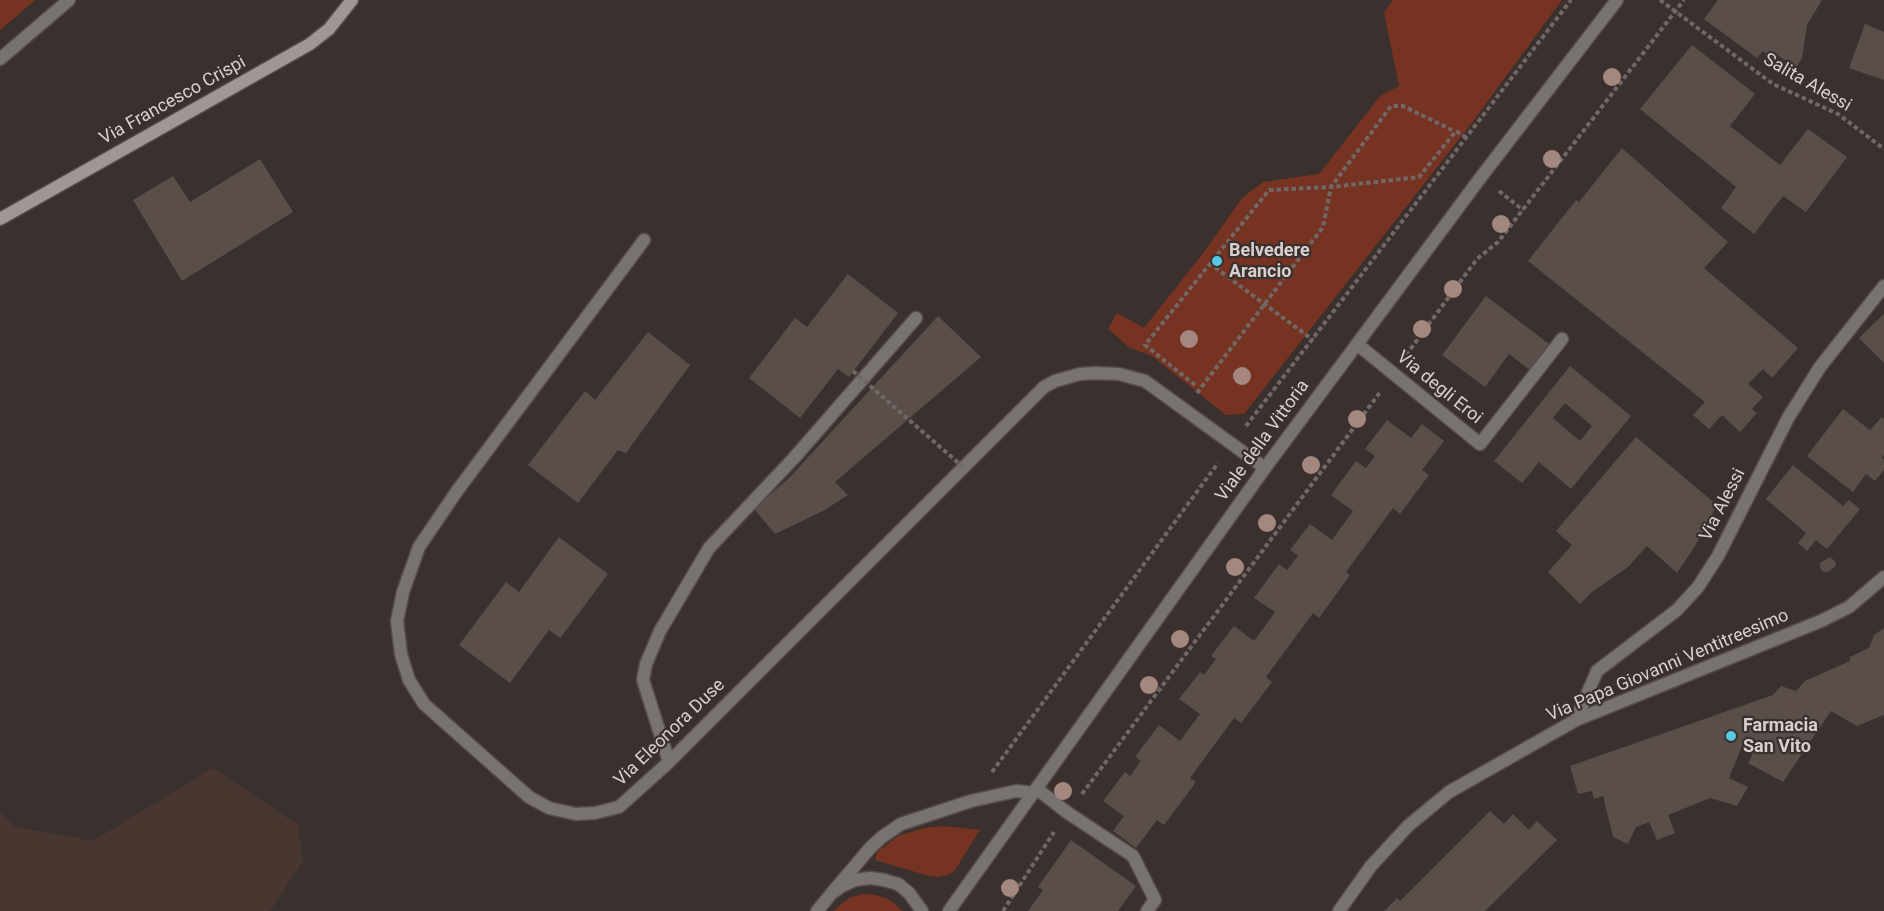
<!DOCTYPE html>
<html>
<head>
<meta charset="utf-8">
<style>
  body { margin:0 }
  canvas { display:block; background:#3a302d }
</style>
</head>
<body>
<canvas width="1884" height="911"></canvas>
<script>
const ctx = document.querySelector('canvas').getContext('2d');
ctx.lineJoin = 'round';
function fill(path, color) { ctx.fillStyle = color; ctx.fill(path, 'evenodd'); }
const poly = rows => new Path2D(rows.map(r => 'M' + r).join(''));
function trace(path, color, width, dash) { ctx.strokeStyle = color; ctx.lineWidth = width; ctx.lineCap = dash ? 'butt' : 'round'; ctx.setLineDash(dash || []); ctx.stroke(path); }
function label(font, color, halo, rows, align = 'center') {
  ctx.font = font + ' Roboto,sans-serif'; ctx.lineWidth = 4.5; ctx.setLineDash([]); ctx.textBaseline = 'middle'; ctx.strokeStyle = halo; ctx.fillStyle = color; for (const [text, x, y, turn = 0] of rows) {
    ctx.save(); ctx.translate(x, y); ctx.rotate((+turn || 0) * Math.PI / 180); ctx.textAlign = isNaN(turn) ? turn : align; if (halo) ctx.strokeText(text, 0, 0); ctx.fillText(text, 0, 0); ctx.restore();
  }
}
fill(poly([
  [213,768,298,825,303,861,270,911,0,911,0,812,16,827,93,841]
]), '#483631');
fill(poly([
  [0,0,35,0,0,30],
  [1393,0,1562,0,1474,120,1244,414,1226,415,1152,356,1130,348,1108,329,1117,313,1144,328,1204,252,1242,198,1263,182,1319,174,1381,95,1399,86,1384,13],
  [943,826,980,830,955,870,948,875,938,877,929,876,875,860,877,852,898,836,924,828],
  [862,894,876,895,890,900,903,911,833,911,849,898]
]), '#763321');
fill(poly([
  [1718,0,1822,0,1807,25,1802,58,1796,68,1776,54,1772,59,1763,51,1757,58,1704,19],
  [1865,24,1884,32,1884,80,1849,68],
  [1692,45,1755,94,1730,126,1780,165,1808,129,1847,157,1806,212,1783,196,1754,234,1721,208,1736,187,1640,109],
  [1622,148,1728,242,1704,268,1798,348,1772,378,1763,369,1748,384,1763,397,1752,409,1757,413,1740,432,1722,415,1709,429,1693,415,1705,402,1528,261,1576,200,1579,202],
  [260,159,293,212,182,281,133,200,173,176,190,202],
  [848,274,898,313,849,377,838,369,800,418,749,378,795,318,807,327],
  [1486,296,1549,344,1530,370,1509,354,1485,387,1442,355],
  [1884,314,1884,363,1859,338],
  [938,316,981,357,835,482,848,495,823,511,775,534,754,509,790,477],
  [648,332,690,365,626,453,618,450,578,503,528,465,585,391,595,400],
  [1570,366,1631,416,1571,489,1539,462,1522,483,1494,461],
  [1565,403,1592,426,1580,441,1553,418],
  [1843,409,1870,430,1882,417,1884,419,1884,455,1882,458,1884,460,1884,470,1875,481,1866,474,1853,492,1807,456],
  [1387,420,1411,438,1422,424,1444,441,1422,470,1429,475,1400,514,1393,508,1346,572,1350,575,1319,618,1313,613,1266,677,1272,682,1241,723,1234,718,1190,778,1196,782,1164,825,1157,820,1136,848,1113,831,1124,816,1103,801,1125,772,1130,776,1141,761,1135,757,1159,725,1180,741,1200,714,1179,699,1200,672,1204,675,1216,659,1211,656,1234,626,1254,641,1275,612,1254,598,1279,564,1287,570,1298,556,1290,550,1310,524,1332,540,1353,511,1331,495,1356,461,1366,468,1375,456,1365,449],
  [1636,437,1717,505,1695,546,1677,573,1647,546,1628,567,1592,592,1580,604,1548,572,1572,545,1556,531],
  [1793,465,1843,506,1849,500,1860,509,1827,549,1816,540,1807,551,1798,543,1806,533,1766,499],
  [559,537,608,574,564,633,560,638,549,630,510,683,459,645,506,582,519,592],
  [1830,557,1836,562,1835,567,1827,572,1823,572,1820,567,1820,563],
  [1884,628,1884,715,1857,726,1831,711,1783,782,1748,763,1759,741,1746,736,1729,778,1748,787,1737,806,1710,798,1668,815,1675,833,1657,840,1649,822,1636,827,1628,844,1613,837,1603,796,1594,799,1592,791,1578,794,1570,766,1773,695,1781,686,1796,691,1805,681,1850,661,1850,657,1869,648,1874,635],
  [1490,811,1504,824,1513,814,1529,830,1537,821,1557,840,1485,911,1384,911,1397,898,1400,901],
  [1071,840,1136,886,1118,911,1028,911,1043,890,1038,887]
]), '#5a4e4b');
const service = poly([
  [669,762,643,680,646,664,660,631,709,548,794,458,916,318],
  [1037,789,1068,813,1133,856,1155,900,1147,911]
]);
const minor = poly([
  [0,59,69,0],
  [644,240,457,491,419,547,403,592,397,621,401,654,409,680,424,704,529,797,549,808,576,814,595,813,619,807,669,762,1044,387,1055,381,1080,374,1094,373,1119,374,1145,381,1265,468],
  [1357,344,1480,444,1562,339],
  [1576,720,1597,671,1677,610,1698,587,1718,556,1788,418,1820,367,1884,286],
  [831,894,871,847,882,837,901,824,971,801,1016,791,1034,793],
  [817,911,831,894,842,886,855,880,870,878,884,880,898,884,909,893,922,911],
  [949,911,1265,468,1481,177,1617,0],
  [1339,911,1371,866,1408,826,1449,792,1576,720,1821,621,1849,607,1884,577]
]);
const secondary = poly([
  [0,219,310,44,329,29,352,0]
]);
trace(service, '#564d4a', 15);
trace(minor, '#564d4a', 15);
trace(secondary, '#564d4a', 15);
trace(poly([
  [1660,0,1773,84,1838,114,1884,149],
  [1499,191,1523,210],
  [1209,263,1313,340],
  [1406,355,1477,259,1498,242,1684,0],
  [1195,385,1145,345,1269,190,1331,187,1419,177,1456,131,1467,138],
  [1197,393,1323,227,1331,187,1391,106,1403,106,1452,130],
  [1246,426,1571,0],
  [992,772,1218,463],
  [1082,794,1381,391],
  [1003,911,1054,832]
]), '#716865', 4, [4.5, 3]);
trace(service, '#787371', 12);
trace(minor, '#787371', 12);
trace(secondary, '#a09794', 12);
trace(poly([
  [853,371,963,467]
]), '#716865', 4, [4.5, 3]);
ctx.fillStyle = '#a4877e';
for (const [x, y] of [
  [1612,77],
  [1552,159],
  [1501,224],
  [1453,289],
  [1422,329],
  [1189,339],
  [1242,376],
  [1357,419],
  [1311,465],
  [1267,523],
  [1235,567],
  [1180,639],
  [1149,685],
  [1063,791],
  [1010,888]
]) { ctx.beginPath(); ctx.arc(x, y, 9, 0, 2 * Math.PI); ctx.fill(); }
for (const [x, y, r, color] of [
  [1217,261,6,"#58c9e3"],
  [1731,736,6,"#58c9e3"]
]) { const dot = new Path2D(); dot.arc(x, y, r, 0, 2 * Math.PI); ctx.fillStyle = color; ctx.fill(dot); trace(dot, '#3a302d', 2); }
label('18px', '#d7d0ce', '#3a302d', [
  ["Salita Alessi",1807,83,30],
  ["Via Francesco Crispi",173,101,-29],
  ["Via degli Eroi",1439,388,39],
  ["Viale della Vittoria",1263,441,-54],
  ["Via Alessi",1723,505,-63],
  ["Via Papa Giovanni Ventitreesimo",1668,666,-23],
  ["Via Eleonora Duse",670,733,-44]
]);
label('bold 18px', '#d7d0ce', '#3a302d', [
  ["Belvedere",1229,251],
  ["Arancio",1229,272],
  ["Farmacia",1743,726],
  ["San Vito",1743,747]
], 'left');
</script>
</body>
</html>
